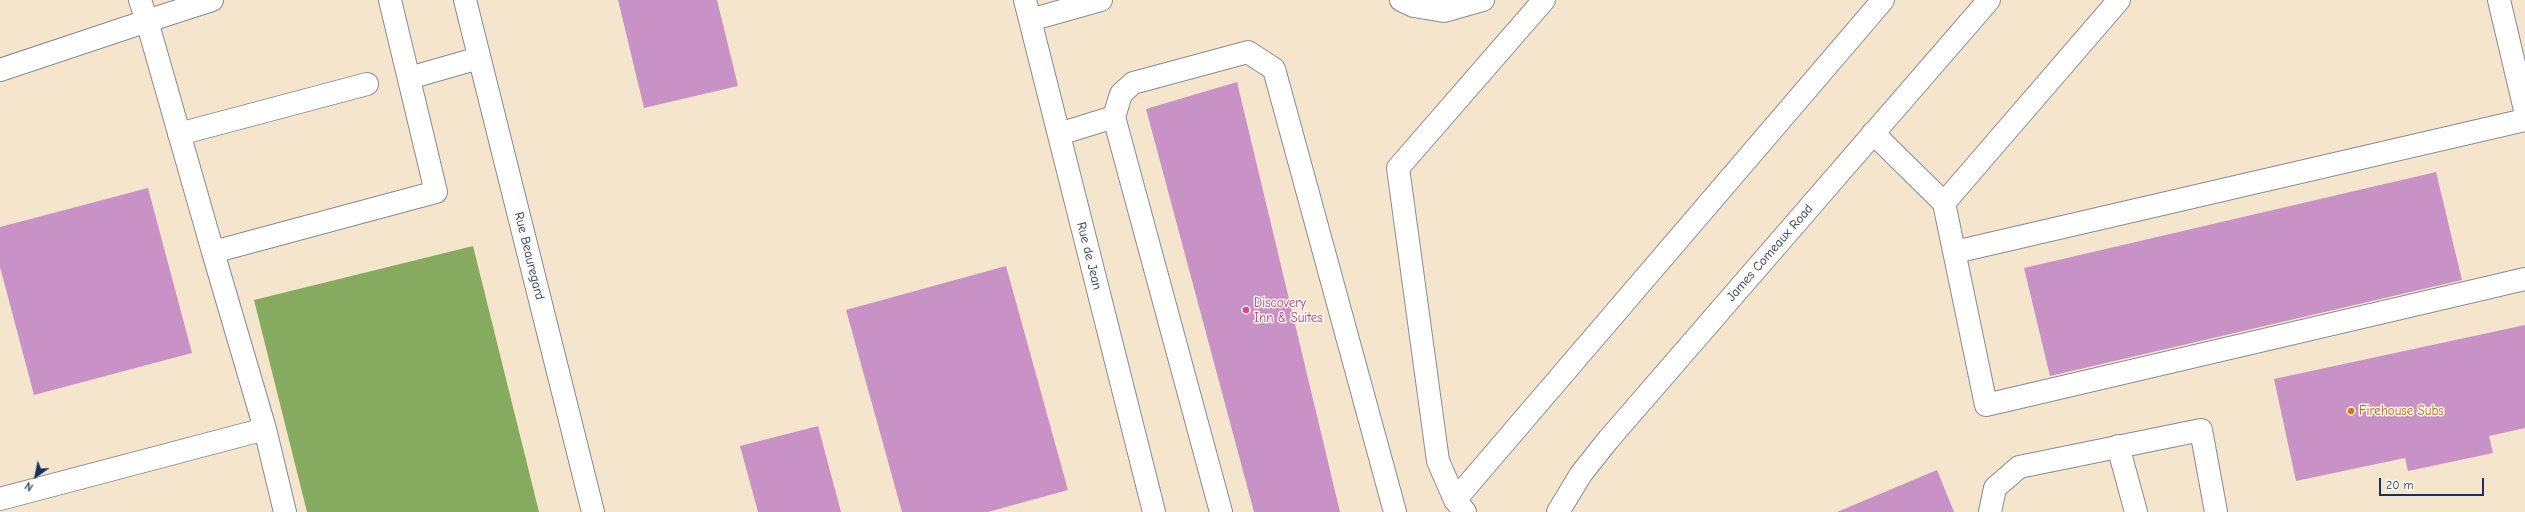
<!DOCTYPE html>
<html>
<head>
<meta charset="utf-8">
<style>
  body { margin:0 }
  #map { position:relative; width:2525px; height:512px; overflow:hidden; background:#f5e5cd; font-family:"Comic Neue",sans-serif }
  canvas { display:block }
  .north { position:absolute; left:16px; top:456px; width:40px; height:40px; -webkit-text-stroke:3px #fbf7ec; paint-order:stroke; rotate:213deg; font-size:11px; font-weight:700; line-height:16px; text-align:center; color:#1b2f5e }
  .north::after { content:''; display:block; margin:auto; width:14px; height:18px; background:#1b2f5e; clip-path:polygon(50% 0,100% 100%,50% 72%,0 100%) }
  .scale { position:absolute; left:2379px; top:478px; width:105px; height:18px; box-sizing:border-box; border:2px solid #1b2f5e; border-top:0; padding-left:5px; font-size:12px; line-height:14px; white-space:nowrap; color:#1b2f5e; -webkit-text-stroke:3px #fbf7ec; paint-order:stroke }
</style>
</head>
<body>
<div id="map">
<canvas width="2525" height="512"></canvas>
<div class="north">N</div>
<div class="scale">20 m</div>
</div>
<script>
const ctx = document.querySelector('canvas').getContext('2d');
ctx.lineJoin = 'round';
function fill(path, color) { ctx.fillStyle = color; ctx.fill(path, 'evenodd'); }
const poly = rows => new Path2D(rows.map(r => 'M' + r).join(''));
function trace(path, color, width, dash) { ctx.strokeStyle = color; ctx.lineWidth = width; ctx.lineCap = dash ? 'butt' : 'round'; ctx.setLineDash(dash || []); ctx.stroke(path); }
function label(font, color, halo, rows, align = 'center') {
  ctx.font = font + ' "Comic Neue",sans-serif'; ctx.lineWidth = 3; ctx.setLineDash([]); ctx.textBaseline = 'middle'; ctx.strokeStyle = halo; ctx.fillStyle = color; for (const [text, x, y, turn = 0] of rows) {
    ctx.save(); ctx.translate(x, y); ctx.rotate((+turn || 0) * Math.PI / 180); ctx.textAlign = isNaN(turn) ? turn : align; if (halo) ctx.strokeText(text, 0, 0); ctx.fillText(text, 0, 0); ctx.restore();
  }
}
fill(poly([
  [473,246,539,512,307,512,254,300]
]), '#86aa5f');
fill(poly([
  [618,0,717,0,738,86,644,108],
  [1237,82,1340,512,1254,512,1146,109],
  [2436,172,2462,280,2050,376,2024,268],
  [148,188,192,353,34,395,0,267,0,227],
  [1006,266,1068,490,988,512,902,512,846,310],
  [2525,325,2525,428,2489,436,2493,453,2408,471,2405,458,2296,481,2274,379],
  [818,426,841,512,758,512,740,446],
  [1937,470,1954,512,1837,512]
]), '#c992c6');
const minor = poly([
  [140,0,147,21,212,0],
  [465,0,593,512],
  [1025,0,1154,512],
  [1401,0,1414,6,1444,11,1483,0],
  [2499,0,2525,110],
  [1030,20,1101,0],
  [0,70,147,21,213,252],
  [409,78,479,58],
  [1114,117,1221,512],
  [1873,133,1944,203,1986,405,2525,279],
  [179,134,367,84],
  [1059,134,1114,117,1121,94,1133,83,1248,52,1274,69,1395,512],
  [1944,203,2119,0],
  [1955,252,2525,120],
  [265,429,285,512],
  [2118,446,2136,512],
  [0,499,265,429,213,252,436,192,390,0],
  [1455,500,1883,0],
  [1465,512,1455,500,1438,461,1398,168,1544,0],
  [1558,512,1581,474,1608,440,1989,0],
  [1990,512,1995,488,2019,467,2201,430,2216,512]
]);
trace(minor, '#888a96', 24);
trace(minor, '#fff', 22);
for (const [x, y, r, color] of [
  [1246,310,4,"#d1479c"],
  [2351,411,4,"#e8710a"]
]) { const dot = new Path2D(); dot.arc(x, y, r, 0, 2 * Math.PI); ctx.fillStyle = color; ctx.fill(dot); trace(dot, '#fbf7ec', 1.5); }
label('13px', '#1b2f5e', '#fbf7ec', [
  ["James Comeaux Road",1770,253,-49],
  ["Rue Beauregard",529,256,76],
  ["Rue de Jean",1089,256,76]
]);
label('13px', '#b23c85', '#fbf7ec', [
  ["Discovery",1254,303],
  ["Inn & Suites",1254,318]
], 'left');
label('13px', '#c56008', '#fbf7ec', [
  ["Firehouse Subs",2359,411]
], 'left');
</script>
</body>
</html>
